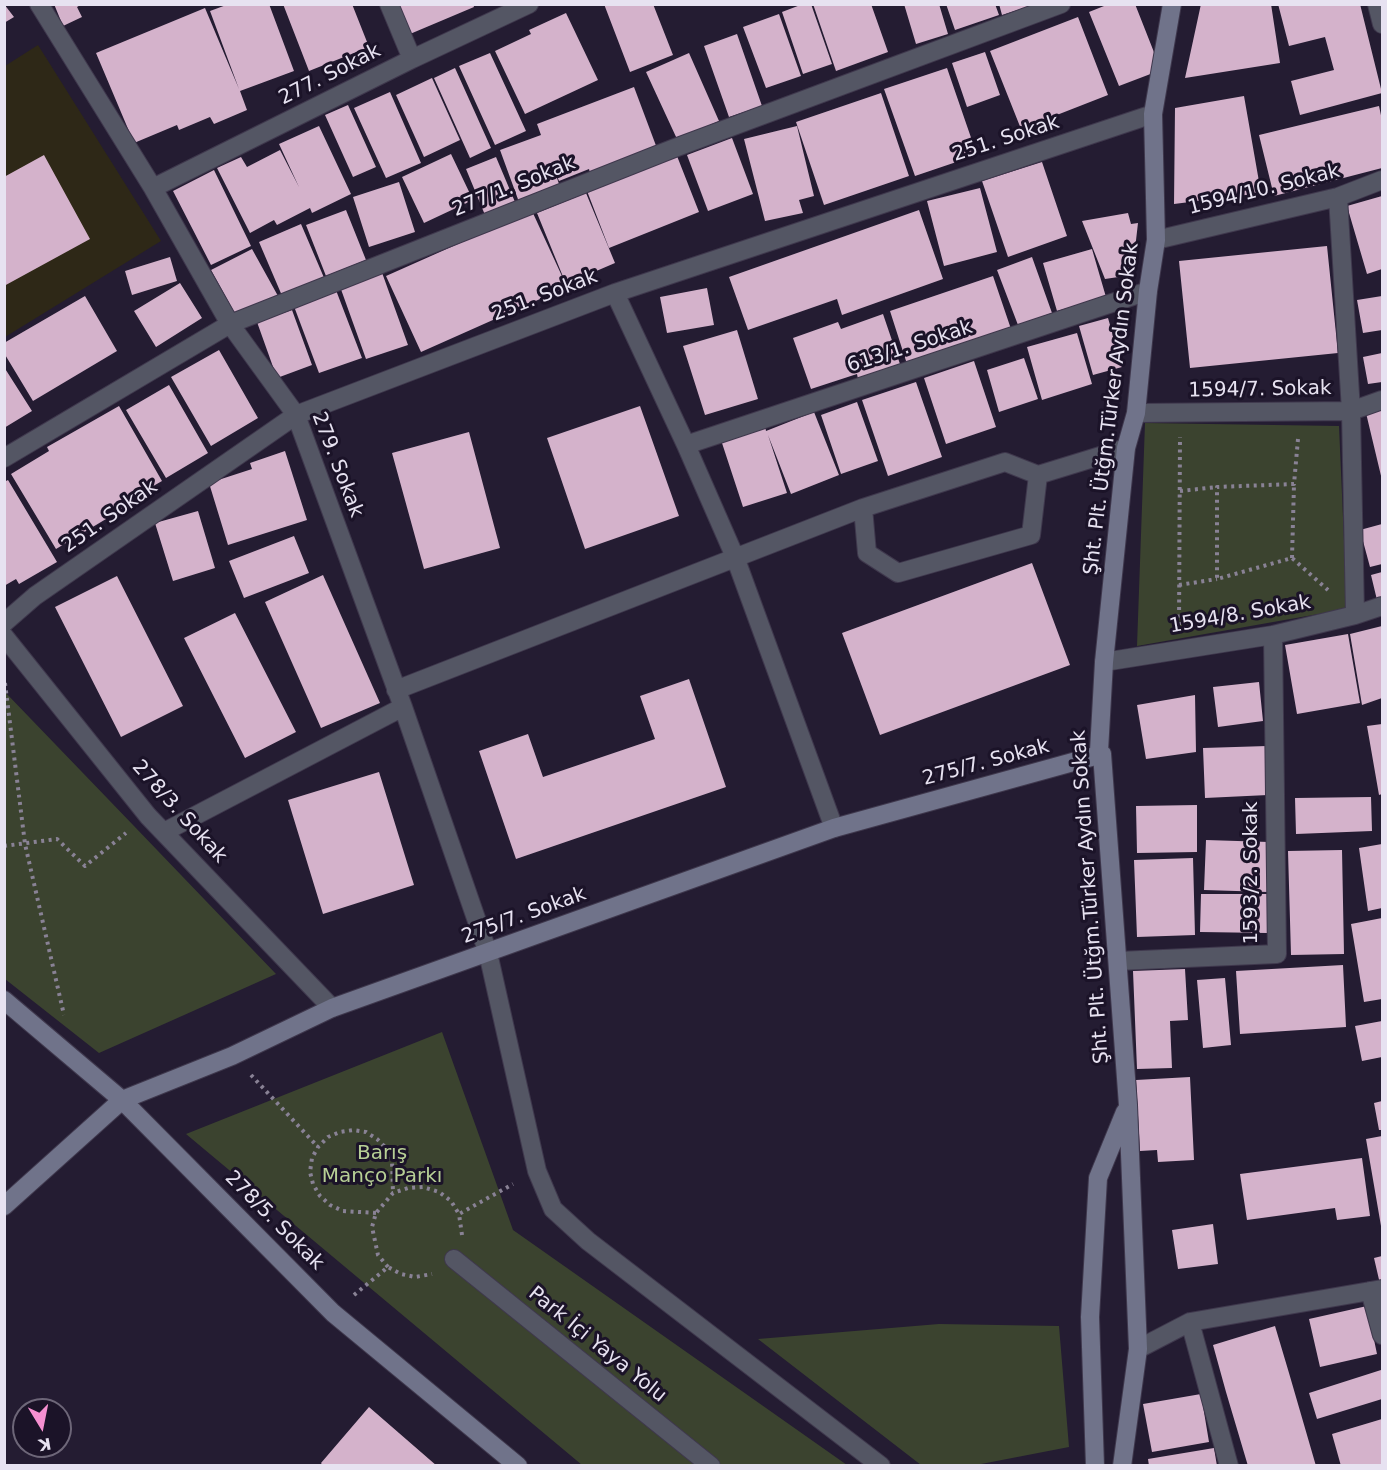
<!DOCTYPE html>
<html>
<head>
<meta charset="utf-8">
<style>
  body { margin:0 }
  #map { position:relative; width:1387px; height:1470px; overflow:hidden; background:#241c32; font-family:"DejaVu Sans",sans-serif }
  canvas { display:block }
  .frame { position:absolute; inset:0; border:6px solid #e7e2f1; pointer-events:none }
  .north { position:absolute; left:12px; top:1398px; width:60px; height:60px; box-sizing:border-box; background:#1b1328; border:2px solid #6d6678; border-radius:50%; rotate:170deg; font-size:16px; font-weight:700; line-height:24px; text-align:center; color:#e7e2f1 }
  .north::after { content:''; display:block; margin:auto; width:21px; height:27px; background:#f690d1; clip-path:polygon(50% 0,100% 100%,50% 72%,0 100%) }
</style>
</head>
<body>
<div id="map">
<canvas width="1387" height="1470"></canvas>
<div class="frame"></div>
<div class="north">K</div>
</div>
<script>
const ctx = document.querySelector('canvas').getContext('2d');
ctx.lineJoin = 'round';
function fill(path, color) { ctx.fillStyle = color; ctx.fill(path, 'evenodd'); }
const poly = rows => new Path2D(rows.map(r => 'M' + r).join(''));
function trace(path, color, width, dash) { ctx.strokeStyle = color; ctx.lineWidth = width; ctx.lineCap = dash ? 'butt' : 'round'; ctx.setLineDash(dash || []); ctx.stroke(path); }
function label(font, color, halo, rows, align = 'center') {
  ctx.font = font + ' "DejaVu Sans",sans-serif'; ctx.lineWidth = 6; ctx.setLineDash([]); ctx.textBaseline = 'middle'; ctx.strokeStyle = halo; ctx.fillStyle = color; for (const [text, x, y, turn = 0] of rows) {
    ctx.save(); ctx.translate(x, y); ctx.rotate((+turn || 0) * Math.PI / 180); ctx.textAlign = isNaN(turn) ? turn : align; if (halo) ctx.strokeText(text, 0, 0); ctx.fillText(text, 0, 0); ctx.restore();
  }
}
fill(poly([
  [38,45,161,241,5,337,5,66]
]), '#2e2817');
fill(poly([
  [1145,423,1339,426,1347,609,1137,646],
  [4,691,134,826,276,974,99,1053,5,979],
  [442,1032,513,1230,847,1465,582,1465,186,1134],
  [939,1324,1059,1326,1069,1447,976,1465,921,1465,758,1339]
]), '#3b432f');
fill(poly([
  [4,4,14,17,4,23],
  [54,4,82,4,77,7,82,17,63,26],
  [229,4,269,4,294,71,240,91,247,110,214,124,210,117,179,130,177,125,134,143,96,53,205,8,239,89,210,11],
  [283,4,352,4,369,47,309,71],
  [397,4,473,4,474,7,410,34],
  [604,4,653,4,673,55,630,72],
  [803,4,811,4,832,64,803,74,782,12],
  [813,4,871,4,888,52,836,71],
  [904,4,939,4,948,34,916,44],
  [946,4,995,4,999,15,955,30],
  [999,4,1033,4,1033,5,1002,15],
  [1109,4,1135,4,1161,70,1119,86,1089,12],
  [1201,4,1271,4,1280,63,1185,78],
  [1278,4,1360,4,1382,93,1300,115,1291,81,1334,70,1325,37,1289,46],
  [566,13,598,80,525,114,495,51,531,34,529,30],
  [779,14,801,76,766,88,743,27],
  [1078,17,1108,95,1021,129,990,51],
  [737,34,762,106,729,117,704,46],
  [985,52,1000,95,967,107,952,63],
  [490,53,526,131,495,145,459,66],
  [689,53,719,121,677,139,646,72],
  [455,68,491,148,470,158,434,78],
  [947,68,977,155,915,176,884,89],
  [432,78,460,140,424,157,396,95],
  [634,87,658,151,591,177,589,169,559,181,552,163,560,187,519,202,500,150,541,135,537,124],
  [390,92,421,163,386,178,354,108],
  [881,93,909,176,824,205,796,122],
  [1244,96,1261,193,1174,204,1175,108],
  [348,105,376,167,353,177,325,115],
  [1379,106,1382,120,1382,168,1274,196,1259,135],
  [319,126,351,194,312,213,310,208,277,225,274,220,250,233,217,168,241,157,247,167,280,150,299,187,279,144],
  [797,126,814,196,799,200,803,213,765,221,744,139],
  [732,138,753,194,708,211,687,155],
  [451,154,473,200,424,223,402,177],
  [44,155,90,239,4,286,4,177],
  [677,156,699,212,609,248,587,191],
  [496,157,515,202,485,215,466,169],
  [1042,162,1067,236,1008,257,982,181],
  [214,170,251,246,211,265,173,191],
  [399,182,415,232,369,247,353,197],
  [980,188,997,252,944,266,927,201],
  [586,193,615,263,566,284,537,213],
  [1382,196,1382,269,1367,274,1347,206],
  [346,210,366,260,326,276,306,225],
  [919,210,943,279,842,315,837,299,748,330,729,277],
  [532,211,567,287,421,352,386,276],
  [1128,213,1131,224,1138,223,1132,275,1105,279,1082,221],
  [301,224,325,280,283,298,259,242],
  [1327,246,1338,353,1190,368,1179,261],
  [252,249,278,296,238,319,211,270],
  [1092,249,1106,297,1057,311,1043,263],
  [170,257,177,281,132,295,125,271],
  [1032,257,1052,313,1018,325,997,270],
  [380,267,408,345,366,359,338,281],
  [993,276,1011,329,907,364,890,311],
  [180,283,202,318,156,347,134,311],
  [334,285,362,358,319,373,292,301],
  [707,288,714,325,667,333,660,297],
  [85,296,117,351,33,401,4,353,4,343],
  [1382,296,1382,330,1363,333,1357,300],
  [292,310,312,365,277,378,257,322],
  [883,314,900,364,858,379,857,374,811,389,793,338,838,322,841,329],
  [1108,318,1122,367,1093,375,1079,326],
  [737,330,758,399,705,415,683,346],
  [1077,333,1092,384,1042,400,1027,347],
  [219,350,258,418,211,446,171,377],
  [1382,353,1382,382,1368,384,1363,357],
  [1024,358,1038,399,999,412,987,370],
  [974,361,996,427,946,444,924,378],
  [4,367,32,411,4,428],
  [916,382,942,457,888,476,862,400],
  [169,385,208,453,166,478,126,410],
  [857,402,878,461,841,474,821,415],
  [119,406,162,481,129,500,131,504,56,549,11,474,49,451,47,447],
  [640,406,679,516,585,549,547,438],
  [1382,409,1382,480,1366,413],
  [814,412,839,475,791,494,768,435,787,493,743,507,721,440,765,426,766,431],
  [469,432,500,548,424,569,392,453],
  [285,451,307,520,228,545,209,483,252,469,250,463],
  [8,480,57,562,19,584,16,579,4,586,4,482],
  [198,511,215,568,173,581,155,523],
  [1382,524,1382,564,1370,567,1360,530],
  [294,536,309,573,244,598,229,561],
  [1032,563,1070,665,880,735,842,633],
  [1382,572,1382,599,1377,600,1371,575],
  [323,575,380,703,321,728,265,602],
  [117,576,183,706,121,737,55,607],
  [235,613,296,732,245,758,184,638],
  [1382,626,1382,698,1362,705,1350,634],
  [1348,634,1360,703,1297,714,1285,645],
  [689,679,726,787,516,859,479,751,528,734,543,777,655,739,640,696],
  [1259,682,1263,721,1218,727,1213,687],
  [1195,695,1196,752,1146,759,1137,705],
  [1382,724,1382,794,1379,795,1367,726],
  [1267,746,1268,795,1205,798,1203,748],
  [379,772,414,885,323,914,288,800],
  [1371,797,1372,831,1296,834,1295,798],
  [1197,805,1197,852,1137,853,1136,806],
  [1206,840,1269,842,1268,892,1204,890],
  [1382,844,1382,908,1368,911,1359,848],
  [1342,850,1344,954,1291,955,1288,851],
  [1193,858,1195,935,1137,937,1134,860],
  [1201,894,1267,894,1267,933,1200,932],
  [1382,918,1382,999,1364,1002,1351,924],
  [1343,965,1346,1027,1240,1034,1236,971],
  [1185,969,1188,1020,1170,1021,1172,1068,1137,1069,1133,971],
  [1225,978,1231,1045,1203,1048,1197,980],
  [1382,1021,1382,1057,1362,1061,1355,1026],
  [1190,1077,1194,1160,1158,1162,1157,1150,1140,1151,1136,1080],
  [1382,1101,1382,1130,1379,1130,1374,1103],
  [1382,1136,1382,1226,1381,1226,1366,1139],
  [1362,1158,1370,1216,1337,1220,1335,1208,1247,1220,1240,1174],
  [1213,1224,1218,1264,1178,1269,1172,1230],
  [1382,1256,1382,1283,1380,1284,1374,1258],
  [1367,1306,1377,1354,1320,1367,1309,1319],
  [1275,1326,1289,1373,1316,1466,1248,1466,1226,1392,1213,1345],
  [1381,1370,1382,1399,1317,1419,1309,1393],
  [1201,1394,1209,1442,1152,1452,1143,1404],
  [369,1407,437,1466,323,1466,321,1463],
  [1382,1419,1382,1466,1341,1466,1332,1434],
  [1214,1448,1217,1466,1149,1466,1148,1459]
]), '#d4b2cb');
const street = poly([
  [39,4,153,188,230,324,296,415,403,707,488,953,537,1171,553,1209,588,1241,881,1466],
  [389,4,412,59],
  [1377,4,1382,24],
  [153,188,412,59,529,4],
  [1338,197,1351,411,1355,615],
  [1156,240,1338,197,1382,180],
  [615,293,686,445,735,557,834,828],
  [1136,413,1351,411,1382,400],
  [686,445,1148,291],
  [4,458,230,324,672,149,1061,4],
  [863,508,867,553,898,573,1031,535,1038,475],
  [4,623,35,596,296,415,615,293,1153,114],
  [4,636,148,816,332,1008],
  [1104,662,1273,635,1355,615,1382,606],
  [396,690,863,508,1005,462,1038,475,1126,448],
  [164,832,403,707],
  [1118,961,1277,954,1273,635],
  [454,1259,711,1466],
  [1370,1291,1382,1335],
  [1190,1322,1229,1466],
  [1138,1349,1190,1322,1382,1289]
]);
const secondary = poly([
  [4,1000,122,1100,333,1313,518,1466],
  [4,1206,122,1100,232,1056,332,1008,834,828,1102,754],
  [1095,1466,1090,1317,1098,1178,1125,1112],
  [1122,1466,1138,1349,1128,1105,1102,754,1099,751,1104,662,1126,448,1136,413,1148,291,1156,240,1153,114,1172,4]
]);
trace(street, '#3f384d', 20);
trace(secondary, '#3f384d', 20);
trace(poly([
  [1298,439,1294,484,1217,487,1217,579,1292,558,1328,590],
  [1180,491,1217,487],
  [1292,558,1294,484],
  [1179,585,1217,579],
  [1179,625,1180,437],
  [5,683,25,844,64,1015],
  [4,846,57,839,85,866,126,833],
  [251,1075,318,1147],
  [376,1213,343,1211,330,1205,320,1196,313,1184,310,1172,312,1158,318,1147,328,1137,340,1132,353,1130,366,1132,377,1139,386,1148,392,1160,393,1193],
  [462,1235,459,1214,513,1184],
  [388,1267,378,1255,372,1227,376,1213,393,1193,408,1188,423,1187,439,1192,451,1201,459,1214],
  [354,1295,388,1267,401,1274,415,1277,432,1274]
]), '#898295', 4, [3, 4.5]);
trace(street, '#545664', 18);
trace(secondary, '#70738a', 18);
label('20px', '#e7e2f1', '#1b1328', [
  ["277. Sokak",330,75,-27],
  ["251. Sokak",1006,139,-18],
  ["277/1. Sokak",514,187,-22],
  ["1594/10. Sokak",1264,190,-14],
  ["251. Sokak",545,296,-21],
  ["613/1. Sokak",910,347,-18],
  ["1594/7. Sokak",1260,390,-1],
  ["Şht. Plt. Ütğm.Türker Aydın Sokak",1112,409,-83],
  ["279. Sokak",337,465,69],
  ["251. Sokak",110,517,-35],
  ["1594/8. Sokak",1240,615,-10],
  ["275/7. Sokak",986,763,-15],
  ["278/3. Sokak",179,812,48],
  ["1593/2. Sokak",1252,873,-90],
  ["Şht. Plt. Ütğm.Türker Aydın Sokak",1091,897,-94],
  ["275/7. Sokak",524,916,-20],
  ["278/5. Sokak",274,1221,45],
  ["Park İçi Yaya Yolu",597,1345,39]
]);
label('20px', '#b7cf95', '#1b1328', [
  ["Barış",382,1154],
  ["Manço Parkı",382,1177]
]);
</script>
</body>
</html>
